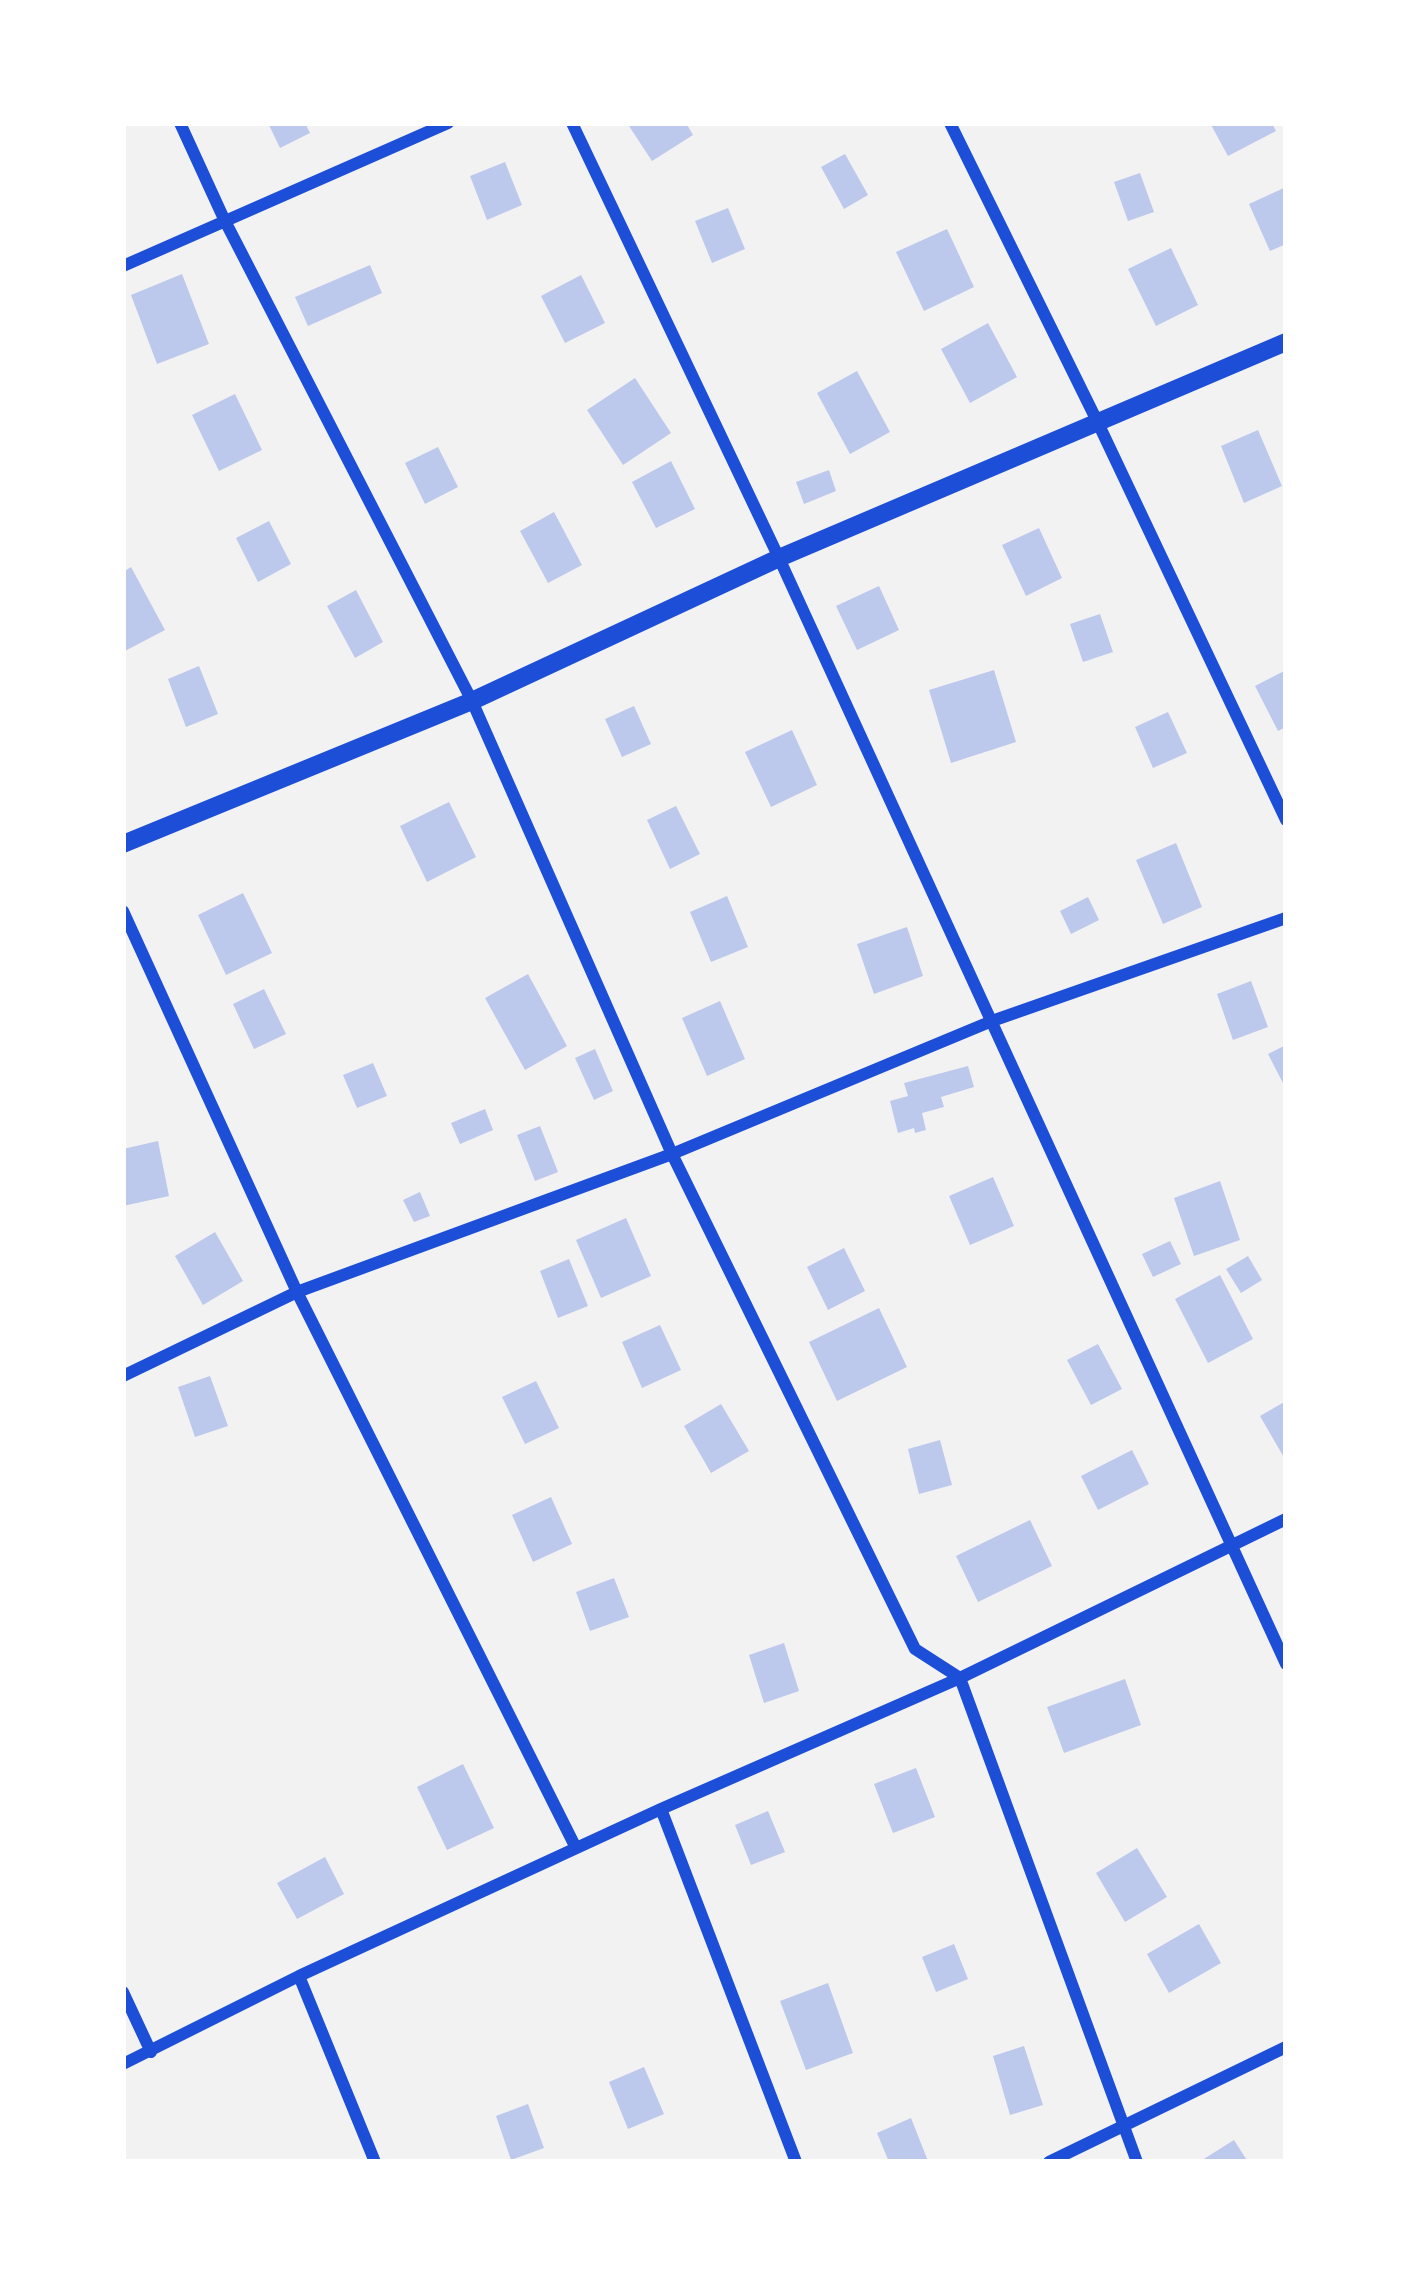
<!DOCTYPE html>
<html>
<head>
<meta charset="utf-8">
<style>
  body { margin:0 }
  #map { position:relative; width:1409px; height:2285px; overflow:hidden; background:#f2f2f2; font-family:Mulish,sans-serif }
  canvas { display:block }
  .frame { position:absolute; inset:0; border:126px solid #fff; pointer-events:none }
</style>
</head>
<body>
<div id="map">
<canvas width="1409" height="2285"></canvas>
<div class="frame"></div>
</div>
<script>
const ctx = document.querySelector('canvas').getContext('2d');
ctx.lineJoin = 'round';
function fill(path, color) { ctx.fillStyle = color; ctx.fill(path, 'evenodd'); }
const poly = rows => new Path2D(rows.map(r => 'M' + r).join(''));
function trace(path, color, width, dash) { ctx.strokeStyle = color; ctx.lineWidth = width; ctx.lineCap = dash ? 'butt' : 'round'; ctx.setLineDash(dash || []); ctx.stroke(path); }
fill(poly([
  [268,123,305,123,310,133,280,148],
  [627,123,686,123,693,135,652,161],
  [1210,123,1272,123,1276,131,1228,156],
  [845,154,868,195,844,209,821,167],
  [505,162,522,205,487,220,470,176],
  [1140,173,1154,212,1128,221,1114,182],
  [1286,187,1286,244,1270,251,1249,204],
  [728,208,745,249,712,263,695,221],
  [947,229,974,287,924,311,896,252],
  [1171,248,1198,305,1156,326,1128,269],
  [370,265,382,293,308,326,295,297],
  [182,274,209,344,157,364,131,295],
  [581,275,605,323,565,343,541,296],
  [988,323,1017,377,970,403,941,349],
  [857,371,890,432,850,454,817,393],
  [635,378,671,433,623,465,587,410],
  [235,394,262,450,219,471,192,415],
  [1258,430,1282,486,1244,503,1221,446],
  [438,447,458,487,425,504,405,463],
  [671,461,695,509,656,528,632,482],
  [829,470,836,491,804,504,796,482],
  [554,512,582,565,548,583,520,531],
  [269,521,291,564,258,582,236,538],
  [1039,528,1062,578,1026,596,1002,545],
  [131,567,165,630,123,652,123,572],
  [879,586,899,630,857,650,836,606],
  [356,590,383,642,355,658,327,606],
  [1100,614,1113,652,1083,662,1070,624],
  [199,666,218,714,186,727,168,679],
  [994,670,1016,742,951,763,929,690],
  [1286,670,1286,727,1278,731,1255,686],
  [634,706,651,744,622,757,605,719],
  [1168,712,1187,753,1153,768,1135,727],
  [792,730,817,785,771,807,745,752],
  [449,802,476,857,427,882,400,826],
  [676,806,700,854,670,869,647,820],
  [1176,843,1202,907,1163,924,1136,860],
  [243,893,272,953,226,975,198,915],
  [727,896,748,947,711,962,690,912],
  [1088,897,1099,920,1071,934,1060,911],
  [907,927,923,976,874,994,857,944],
  [528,974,567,1046,525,1070,485,998],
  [1251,981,1268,1027,1233,1040,1217,994],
  [264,989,286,1034,254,1049,233,1004],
  [720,1001,745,1059,707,1076,682,1018],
  [1286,1045,1286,1089,1268,1054],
  [595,1049,613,1091,594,1100,575,1058],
  [373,1063,387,1096,357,1108,343,1075],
  [968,1066,974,1087,941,1097,944,1107,922,1113,926,1130,915,1133,914,1128,898,1133,890,1101,908,1096,904,1083],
  [485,1109,493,1130,460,1144,451,1123],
  [540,1126,558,1172,535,1181,517,1135],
  [158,1141,169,1196,123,1206,123,1149],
  [993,1177,1014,1226,970,1245,949,1196],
  [1220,1181,1240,1240,1194,1256,1174,1198],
  [420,1192,430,1216,414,1222,403,1200],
  [626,1218,651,1276,601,1298,576,1240],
  [215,1232,243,1281,203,1305,175,1256],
  [1170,1241,1181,1264,1153,1277,1142,1254],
  [844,1248,865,1291,828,1310,807,1267],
  [1248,1256,1262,1280,1241,1293,1226,1269],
  [569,1259,588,1306,558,1318,540,1271],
  [1220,1275,1253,1339,1208,1363,1175,1299],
  [879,1308,907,1367,837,1401,809,1342],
  [660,1325,681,1370,642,1388,622,1342],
  [1098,1344,1122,1389,1091,1405,1067,1360],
  [210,1376,228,1426,195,1437,178,1387],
  [536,1381,559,1428,525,1444,502,1397],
  [1286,1401,1286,1461,1260,1416],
  [721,1404,749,1451,711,1473,684,1426],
  [940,1440,952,1485,919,1494,908,1449],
  [1132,1450,1149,1484,1098,1510,1081,1476],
  [551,1497,572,1544,533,1562,512,1515],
  [1030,1520,1052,1566,978,1602,956,1556],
  [614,1578,629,1617,590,1631,576,1592],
  [784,1643,799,1691,764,1703,749,1655],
  [1125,1679,1141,1725,1064,1753,1047,1707],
  [463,1764,494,1828,447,1850,417,1787],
  [916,1768,935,1817,893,1833,874,1784],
  [768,1811,785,1852,751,1865,735,1825],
  [1137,1848,1167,1897,1125,1922,1096,1873],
  [325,1857,344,1894,297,1919,277,1883],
  [1199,1924,1221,1963,1169,1993,1147,1954],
  [954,1944,968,1979,936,1992,922,1957],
  [828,1983,853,2053,806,2070,780,2001],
  [1024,2046,1043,2105,1010,2115,993,2056],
  [644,2067,664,2114,628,2129,609,2082],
  [528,2104,544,2148,511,2160,496,2116],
  [911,2118,928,2161,889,2162,877,2133],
  [1234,2140,1248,2162,1199,2162]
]), '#bdc9ec');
trace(poly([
  [180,123,224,219,472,701,672,1154,915,1649,960,1678,1137,2162],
  [572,123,779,558,1286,1664],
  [950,123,1098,423,1286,820],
  [123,266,448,123],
  [123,911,297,1292,576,1848],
  [123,1376,297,1292,672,1154,992,1021,1286,918],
  [661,1809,796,2162],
  [299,1976,375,2162],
  [123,1992,151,2052],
  [123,2064,299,1976,661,1809,960,1678,1286,1519],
  [1049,2162,1286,2047]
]), '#1d4ed8', 12);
trace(poly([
  [123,844,472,701,779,558,1286,342]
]), '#1d4ed8', 18);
</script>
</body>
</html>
